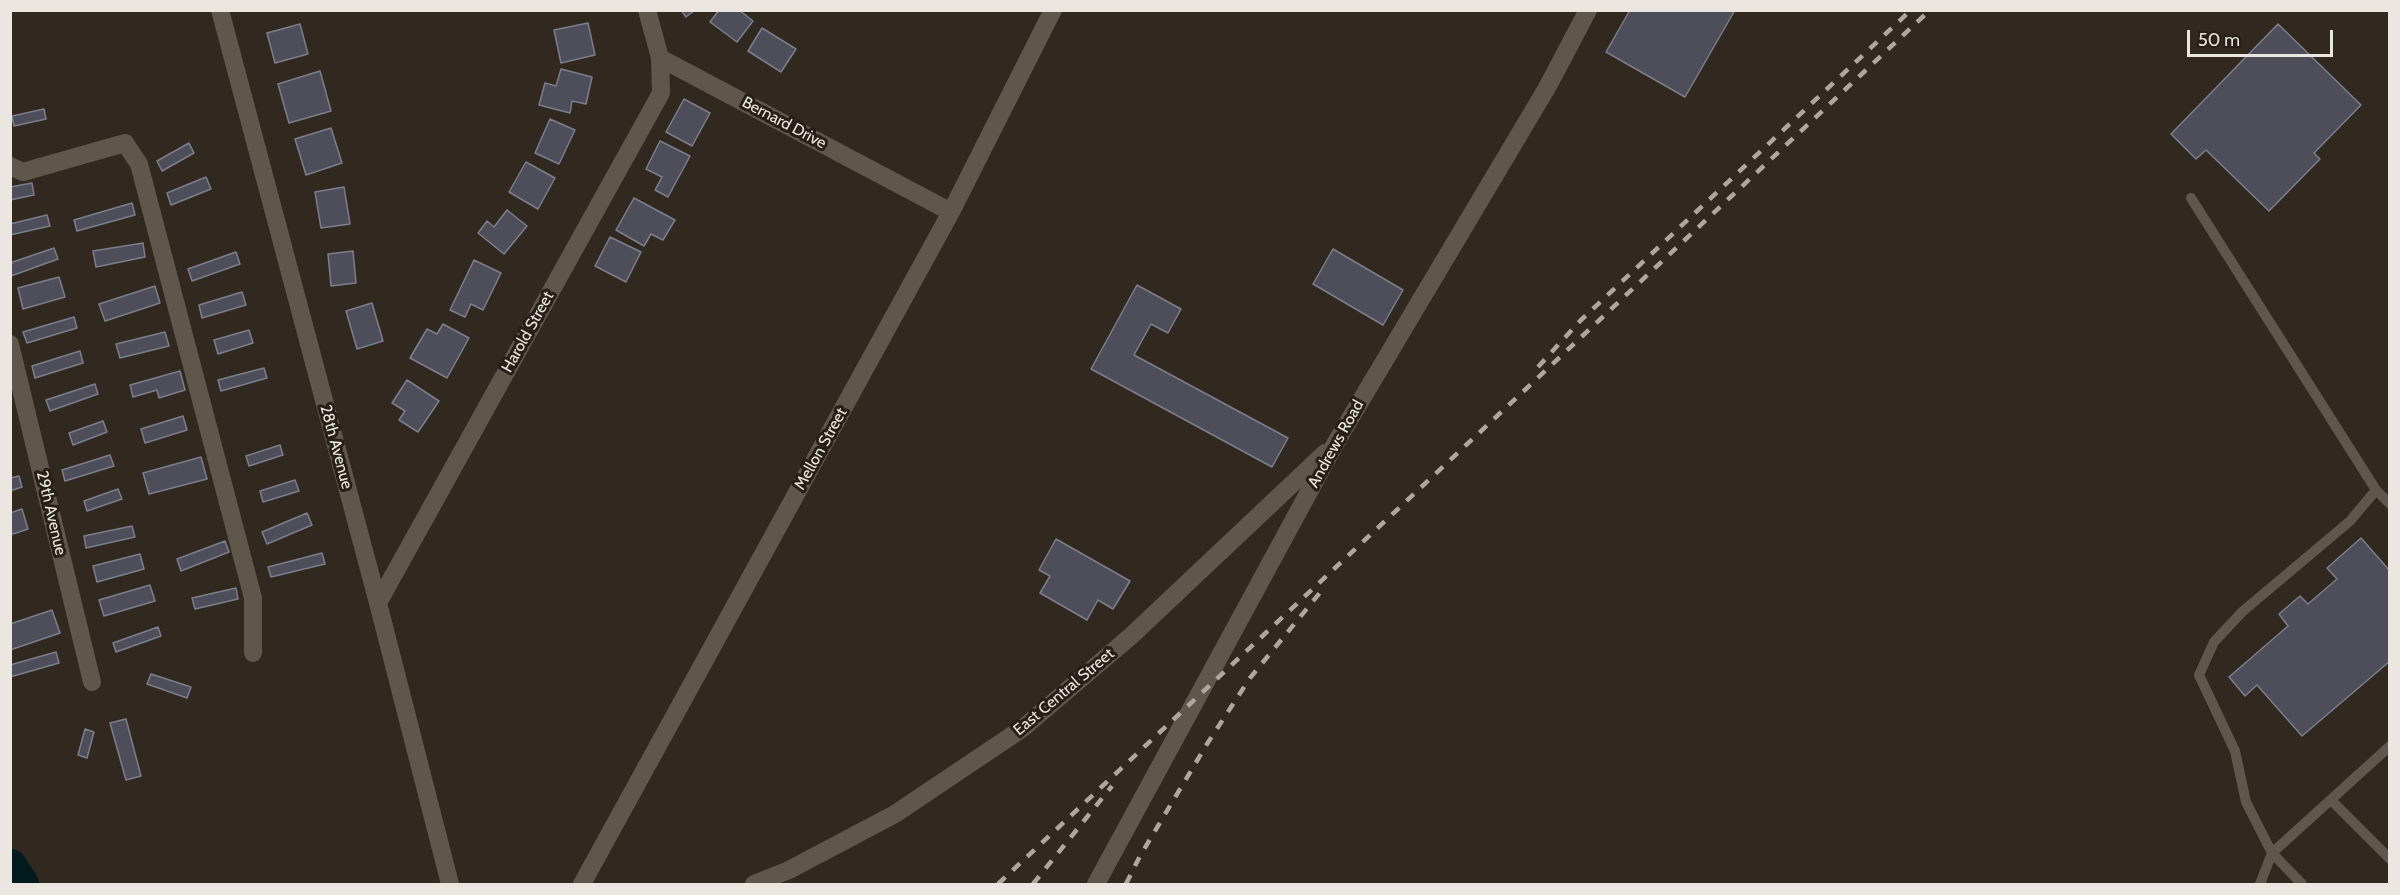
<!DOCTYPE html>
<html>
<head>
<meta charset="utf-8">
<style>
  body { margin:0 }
  #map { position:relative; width:2400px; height:895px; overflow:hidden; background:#312920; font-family:Cabin,sans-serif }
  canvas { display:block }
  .frame { position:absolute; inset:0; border:12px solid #ebe6e0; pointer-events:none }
  .scale { position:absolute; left:2187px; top:30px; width:146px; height:27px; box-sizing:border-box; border:3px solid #ebe6e0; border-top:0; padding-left:8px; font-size:18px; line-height:21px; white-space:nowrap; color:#ebe6e0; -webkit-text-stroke:4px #271f17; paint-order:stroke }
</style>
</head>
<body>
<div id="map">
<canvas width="2400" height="895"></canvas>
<div class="frame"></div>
<div class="scale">50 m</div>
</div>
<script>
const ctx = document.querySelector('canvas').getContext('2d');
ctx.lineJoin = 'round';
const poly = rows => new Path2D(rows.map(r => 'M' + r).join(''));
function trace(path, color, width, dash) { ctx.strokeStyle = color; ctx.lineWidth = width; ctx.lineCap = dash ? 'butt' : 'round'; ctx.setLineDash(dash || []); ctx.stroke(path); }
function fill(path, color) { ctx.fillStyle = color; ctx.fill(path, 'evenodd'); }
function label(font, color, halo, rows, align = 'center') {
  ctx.font = font + ' Cabin,sans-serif'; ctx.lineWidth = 6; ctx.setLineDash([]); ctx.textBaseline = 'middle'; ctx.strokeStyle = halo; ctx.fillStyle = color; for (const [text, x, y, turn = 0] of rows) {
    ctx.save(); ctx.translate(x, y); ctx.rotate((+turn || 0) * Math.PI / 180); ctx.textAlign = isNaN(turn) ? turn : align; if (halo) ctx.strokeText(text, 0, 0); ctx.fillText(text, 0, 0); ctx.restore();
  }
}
trace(poly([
  [10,866,22,884]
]), '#001a1e', 34);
const building = poly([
  [681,10,695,10,686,17,681,10],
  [719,10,739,10,753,21,737,42,710,22,719,10],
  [1630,10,1735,10,1685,97,1606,52,1630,10],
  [588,23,595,55,561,63,554,30,588,23],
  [300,24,308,54,275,63,267,33,300,24],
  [2278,24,2361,105,2314,153,2320,159,2269,211,2206,150,2196,159,2171,134,2278,24],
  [762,28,796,49,781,72,748,51,762,28],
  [561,69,592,77,586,104,572,101,570,113,539,105,545,83,556,86,561,69],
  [320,71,331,111,289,123,278,84,320,71],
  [684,99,710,113,692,146,666,132,684,99],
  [44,109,46,119,14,126,12,116,44,109],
  [550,119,575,130,559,164,535,153,550,119],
  [331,128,342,163,306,175,295,139,331,128],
  [660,141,690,156,668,197,655,190,662,177,646,169,660,141],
  [189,143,194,153,162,171,157,161,189,143],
  [526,162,555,178,538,209,509,192,526,162],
  [206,177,211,189,171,205,167,193,206,177],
  [32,183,34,195,10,200,10,187,32,183],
  [344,187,350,224,321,228,315,192,344,187],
  [634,198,675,220,663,240,651,234,644,246,616,230,634,198],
  [132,203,135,215,77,231,74,220,132,203],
  [507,210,527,226,504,254,478,233,487,221,494,227,507,210],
  [47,215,50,226,10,235,10,224,47,215],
  [610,237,641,252,626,282,595,266,610,237],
  [143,243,145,257,96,267,93,251,143,243],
  [54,248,58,259,11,276,10,263,54,248],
  [1333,249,1403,290,1383,325,1313,284,1333,249],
  [353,251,356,283,331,286,328,254,353,251],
  [236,252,240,264,192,281,188,269,236,252],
  [474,260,501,273,483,310,471,304,465,317,450,310,474,260],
  [59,277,65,297,23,309,18,288,59,277],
  [1137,285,1181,309,1168,333,1151,324,1134,355,1288,438,1272,467,1091,369,1137,285],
  [155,286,160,303,105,321,99,304,155,286],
  [242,292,246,305,202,318,199,305,242,292],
  [372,303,383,341,357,349,346,311,372,303],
  [74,317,77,328,27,343,23,332,74,317],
  [443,324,469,338,447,378,410,358,427,329,437,334,443,324],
  [249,330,253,343,218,354,214,340,249,330],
  [165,332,169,346,120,358,116,344,165,332],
  [80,351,83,363,35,378,32,366,80,351],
  [264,368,267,378,221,391,218,380,264,368],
  [180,371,185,390,159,398,157,390,133,397,130,385,180,371],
  [407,380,439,401,418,432,399,420,405,411,392,403,407,380],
  [95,384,98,394,50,411,46,400,95,384],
  [183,416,187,430,145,443,141,429,183,416],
  [103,421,107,432,73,445,69,433,103,421],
  [280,445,283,455,249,466,246,456,280,445],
  [110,455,114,466,65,481,62,470,110,455],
  [201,457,207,479,149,494,143,473,201,457],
  [19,476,22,487,10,491,10,478,19,476],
  [295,480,299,491,263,502,260,491,295,480],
  [118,489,122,499,87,511,84,501,118,489],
  [22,509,28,529,10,535,10,513,22,509],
  [307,513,312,525,267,544,262,532,307,513],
  [132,526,135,537,86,548,84,536,132,526],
  [2361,538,2390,571,2390,661,2302,736,2257,685,2245,696,2229,677,2288,626,2279,614,2300,596,2308,604,2337,579,2327,568,2361,538],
  [1056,539,1130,581,1113,609,1098,600,1087,620,1040,593,1050,576,1039,570,1056,539],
  [225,541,229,552,181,571,177,559,225,541],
  [322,553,325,564,271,577,268,567,322,553],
  [140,554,144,569,97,582,93,566,140,554],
  [150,585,155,601,104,616,99,600,150,585],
  [236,588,238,599,195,609,192,598,236,588],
  [52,610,60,633,10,650,10,624,52,610],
  [158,627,161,636,116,652,113,643,158,627],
  [56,652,59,663,10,677,10,665,56,652],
  [151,674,191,687,187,698,147,684,151,674],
  [126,719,141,776,126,780,110,723,126,719],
  [85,729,94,732,87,758,78,755,85,729]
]);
fill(building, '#4d4e5a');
trace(building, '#7d7e8c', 1.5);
trace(poly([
  [2191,198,2376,490,2390,504],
  [2331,800,2390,859],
  [2260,884,2272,853,2246,802,2235,751,2199,675,2214,642,2242,612,2350,521,2376,490],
  [2302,884,2272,853,2390,746]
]), '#5f564c', 10);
trace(poly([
  [220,10,378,603,450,884],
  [647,10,660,58,951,212],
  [10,166,23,172,125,143,139,164,253,598,253,653],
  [10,344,92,682],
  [378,603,661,93,660,58],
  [582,884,951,212,1053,10],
  [754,884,789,870,895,814,1023,728,1131,636,1325,453],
  [1096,884,1335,444,1548,86,1588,10]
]), '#5f564c', 18);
trace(poly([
  [1538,367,1580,321,1911,10],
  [998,884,1930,10],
  [1033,884,1112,786],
  [1126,884,1140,856,1207,744,1250,678,1323,589]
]), '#ada7a0', 4.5, [10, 10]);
label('16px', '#ebe6e0', '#271f17', [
  ["Bernard Drive",784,123,28],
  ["Harold Street",528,332,-61],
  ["Andrews Road",1336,444,-61],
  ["28th Avenue",336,447,75],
  ["Mellon Street",821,449,-61],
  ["29th Avenue",51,513,77],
  ["East Central Street",1064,692,-40]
]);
</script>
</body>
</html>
